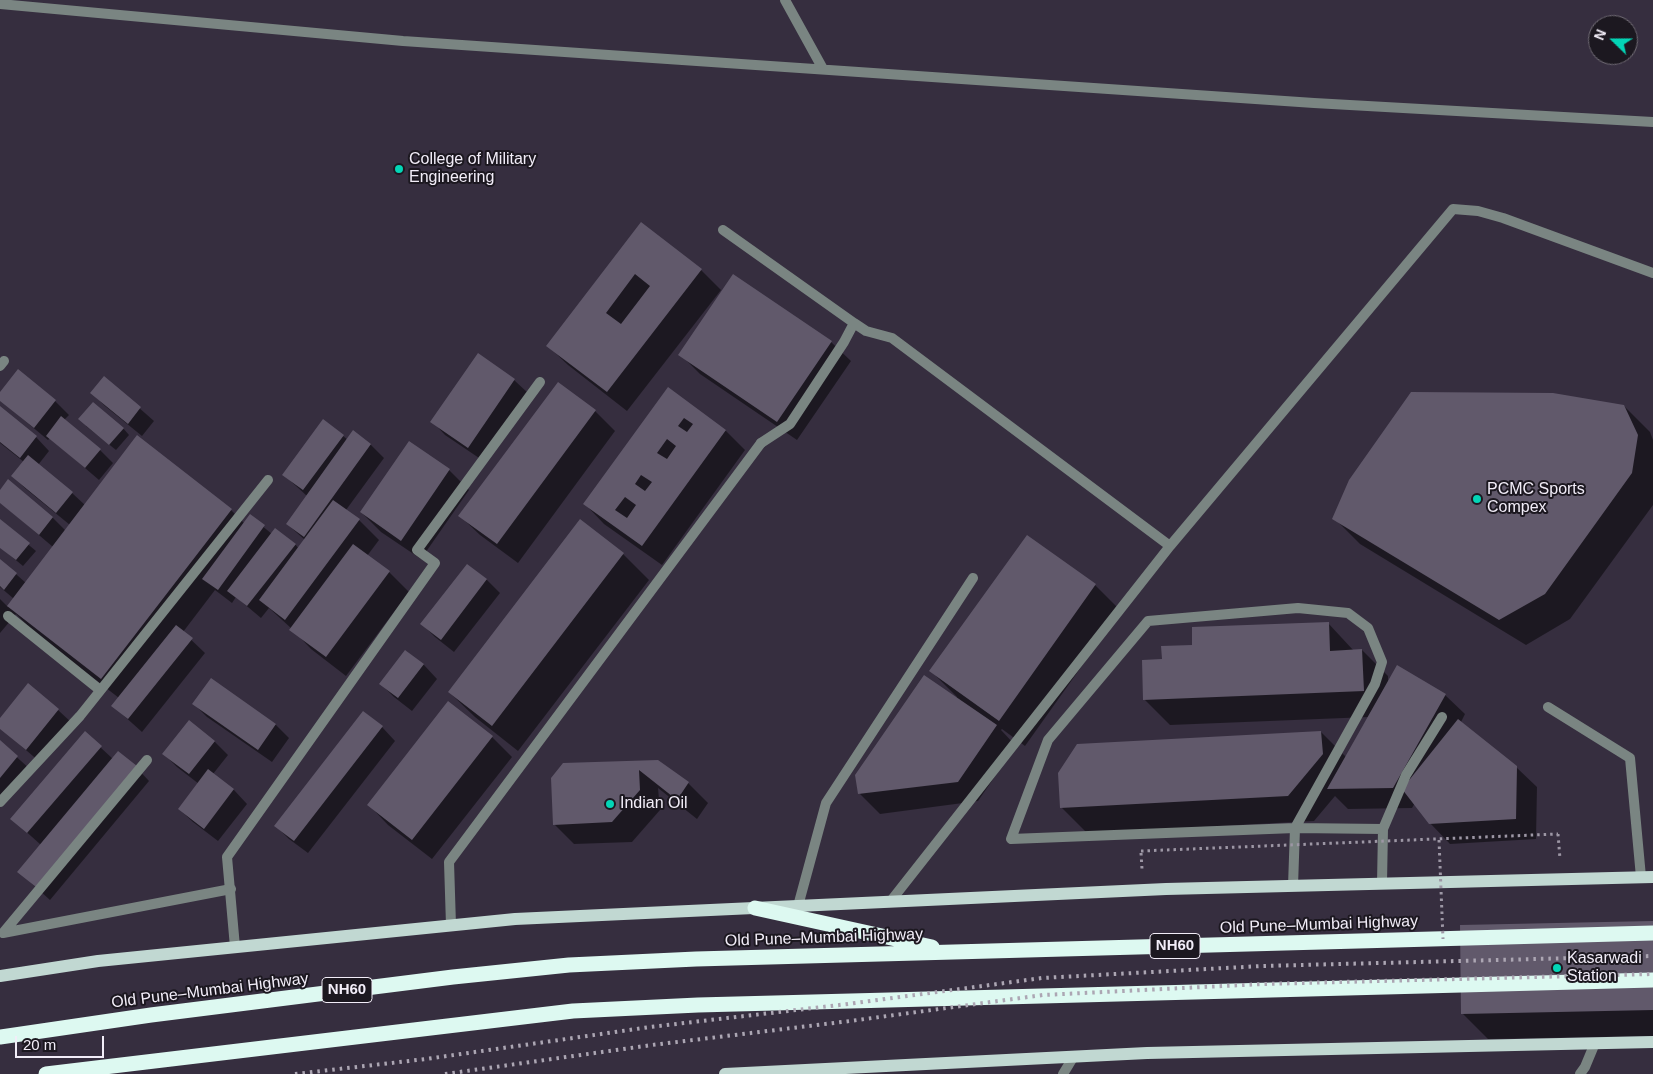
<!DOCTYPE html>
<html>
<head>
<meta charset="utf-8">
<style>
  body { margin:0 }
  #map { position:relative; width:1653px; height:1074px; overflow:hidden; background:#362e3f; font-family:Arial,sans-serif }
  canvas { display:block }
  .north { position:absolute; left:1588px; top:15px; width:50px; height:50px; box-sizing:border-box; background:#1c1820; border:1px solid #726d76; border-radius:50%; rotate:292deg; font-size:14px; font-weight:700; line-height:20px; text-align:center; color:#f2edf8 }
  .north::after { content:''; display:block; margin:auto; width:18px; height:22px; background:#03d5b6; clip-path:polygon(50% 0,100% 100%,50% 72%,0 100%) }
  .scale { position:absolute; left:15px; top:1036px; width:89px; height:22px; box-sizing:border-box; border:2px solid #f2edf8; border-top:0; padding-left:6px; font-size:15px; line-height:18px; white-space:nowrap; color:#f2edf8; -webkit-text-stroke:4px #1c1820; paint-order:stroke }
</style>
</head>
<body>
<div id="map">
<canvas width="1653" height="1074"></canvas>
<div class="north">N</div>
<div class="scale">20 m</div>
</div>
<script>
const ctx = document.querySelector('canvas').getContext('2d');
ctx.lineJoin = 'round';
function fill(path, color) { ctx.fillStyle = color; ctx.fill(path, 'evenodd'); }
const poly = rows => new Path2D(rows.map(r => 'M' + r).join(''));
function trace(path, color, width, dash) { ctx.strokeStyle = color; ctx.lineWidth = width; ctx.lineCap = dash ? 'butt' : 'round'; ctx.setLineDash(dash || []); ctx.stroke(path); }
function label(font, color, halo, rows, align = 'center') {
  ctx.font = font + ' Arial,sans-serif'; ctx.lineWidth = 4; ctx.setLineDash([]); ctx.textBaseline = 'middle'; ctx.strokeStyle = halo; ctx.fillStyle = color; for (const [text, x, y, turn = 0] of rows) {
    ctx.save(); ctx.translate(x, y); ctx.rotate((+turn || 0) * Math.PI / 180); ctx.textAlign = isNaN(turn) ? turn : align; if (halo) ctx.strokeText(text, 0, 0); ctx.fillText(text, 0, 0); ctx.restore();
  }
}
fill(poly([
  [641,224,701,270,721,290,627,411,568,365,548,346],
  [831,342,851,361,797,440,700,374,680,354],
  [478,355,514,380,528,393,482,460,445,435,432,421],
  [18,371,55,401,69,415,64,420,100,450,113,463,99,480,50,438,48,440,0,400,0,394],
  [104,377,154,421,142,436,105,406,92,393],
  [668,388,726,431,745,450,662,565,604,524,585,504],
  [1624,406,1650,432,1653,440,1653,505,1570,619,1526,645,1360,544,1334,518],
  [0,408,36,437,49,451,38,465,72,493,85,505,231,510,245,524,250,516,272,534,295,544,299,549,305,540,287,524,307,496,284,475,343,436,348,440,354,432,371,445,384,458,346,510,359,520,379,540,367,556,389,572,409,592,346,676,311,649,292,629,269,608,261,618,236,597,232,603,215,590,183,632,205,653,142,732,113,706,119,698,34,632,16,614,0,633,0,599,8,607,14,599,0,587,0,560,26,583,53,547,0,502,0,491,8,481,53,518,66,531,70,525,26,489,12,476,24,462,0,443],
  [595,411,615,431,518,563,480,535,460,516],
  [86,426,123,428,129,435,116,450],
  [449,470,469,490,421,559,381,532,361,512],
  [0,521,36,551,23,566,0,547],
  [580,521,623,554,649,580,518,751,475,717,449,692],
  [1027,537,1095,585,1121,611,1025,746,1002,729,1001,730,1016,746,978,801,880,814,860,794,957,697,931,671],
  [467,565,487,580,500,593,454,652,435,637,422,624],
  [1328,623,1354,651,1362,650,1388,676,1388,683,1445,695,1465,714,1461,722,1516,767,1537,787,1536,839,1450,844,1430,823,1415,803,1412,808,1348,809,1335,796,1314,821,1087,833,1061,807,1321,732,1346,757,1369,717,1170,725,1144,699,1163,660,1194,646],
  [406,651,424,665,437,679,412,711,394,697,381,684],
  [211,679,276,725,289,738,272,762,207,717,194,704],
  [58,710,72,723,40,762,0,728,0,720],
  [364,713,382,727,395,741,308,853,289,839,276,826],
  [190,722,215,742,228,755,213,774,234,790,247,804,218,841,193,822,179,809,199,784,177,767,164,754],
  [85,733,113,759,136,767,149,781,50,900,19,872,41,845,12,819],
  [492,737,512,757,432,859,388,825,369,805],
  [0,742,31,770,0,807],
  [657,761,688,783,708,803,697,819,658,788,660,810,632,842,574,844,554,824,552,778],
  [1653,922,1653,1036,1488,1039,1463,1014]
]), '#0007');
fill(poly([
  [641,222,702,269,607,392,546,346],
  [635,274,650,286,621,324,606,313],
  [733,274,832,341,777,422,678,355],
  [478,353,515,379,468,448,430,422],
  [18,369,56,400,34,428,0,401,0,392],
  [104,376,141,407,128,424,90,393],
  [558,382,596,410,497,544,458,516],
  [668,387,726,430,642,546,583,504],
  [684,418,693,424,687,432,678,426],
  [667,439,676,446,667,459,657,453],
  [641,475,652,482,645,491,635,484],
  [625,497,636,505,627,518,615,510],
  [1411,392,1553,393,1624,405,1638,435,1632,473,1545,594,1499,620,1332,519,1349,480],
  [93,402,124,428,109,445,78,419],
  [0,406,37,436,20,458,0,442],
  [61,416,101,449,85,468,46,436],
  [323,419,344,435,303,490,282,475],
  [353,430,371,444,304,537,286,524],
  [137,435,232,509,101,679,7,606],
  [409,441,450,469,401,541,360,512],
  [28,455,73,492,56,513,11,476],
  [8,479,53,517,39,535,0,503,0,490],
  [333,500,360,519,285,620,259,600],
  [250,514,265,525,218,590,202,579],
  [0,519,30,543,16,560,0,548],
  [580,519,624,553,492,726,448,692],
  [275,528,296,544,247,606,227,591],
  [1027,535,1096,584,999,721,929,671],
  [353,544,390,571,326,657,289,630],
  [0,559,17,573,4,590,0,586],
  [467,564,487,579,441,640,420,624],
  [1329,622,1330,651,1362,649,1364,691,1143,700,1142,660,1162,659,1161,646,1192,645,1192,627],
  [176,625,193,638,128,719,111,706],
  [405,650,424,664,398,698,379,684],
  [1397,665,1446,694,1393,788,1327,789],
  [924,675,997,725,958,782,858,794,855,775],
  [211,678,276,724,258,750,192,704],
  [28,683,59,709,26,750,0,729,0,718],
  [448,701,493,736,412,840,367,805],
  [363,711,383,726,294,841,274,826],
  [1458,719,1517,766,1516,819,1429,824,1402,789],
  [189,720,215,741,189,774,162,754],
  [85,731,102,746,27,833,10,819],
  [1321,731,1323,754,1288,796,1060,808,1058,773,1077,744],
  [0,740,18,756,0,778],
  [118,751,137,766,36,887,17,872],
  [658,760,689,782,677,800,639,770,640,790,612,822,553,825,551,778,563,763],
  [208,769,234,789,204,829,178,809],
  [1653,921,1653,1010,1461,1014,1460,925]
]), '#61596b');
trace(poly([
  [1558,834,1560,859],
  [1141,853,1142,869]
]), '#9d97a5', 3, [2.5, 4]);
trace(poly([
  [785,0,823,69],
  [0,4,403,41,1314,103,1653,122],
  [723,230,854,323,844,342,790,424,761,443],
  [854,323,866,331,892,338,1170,546],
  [8,616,100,690],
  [1548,707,1630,758,1641,877],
  [1382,883,1383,829,1406,775,1442,717],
  [1293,886,1295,828,1375,684,1382,662,1368,628,1348,613,1298,608,1148,621,1048,740,1011,839,1295,828,1383,829],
  [890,902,1170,546,1453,209,1478,211,1503,218,1653,273],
  [798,906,826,803,973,578],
  [3,933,231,889],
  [3,933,147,760],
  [1063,1074,1074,1056],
  [1580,1074,1585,1067,1595,1043]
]), '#7a8582', 10);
trace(poly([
  [0,366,4,361],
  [0,802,80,716,268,480],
  [451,925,449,862,761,443],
  [235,947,227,857,435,563,417,550,540,382]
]), '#7a8582', 10);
trace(poly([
  [0,976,98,961,515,919,1166,889,1653,877],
  [725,1074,1147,1053,1653,1042]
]), '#c1d8d2', 12);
trace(poly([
  [755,908,932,947],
  [0,1037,151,1015,453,977,569,965,696,959,1653,933],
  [46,1074,573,1011,698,1005,1653,980]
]), '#ddf9f1', 15);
trace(poly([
  [295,1074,426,1059,650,1027,848,1004,1042,978,1262,966,1653,956],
  [445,1074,652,1045,850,1021,1043,995,1263,984,1653,974]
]), '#aca6b3', 4, [2.5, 5]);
trace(poly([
  [1439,840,1443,939],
  [1141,851,1558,834]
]), '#9d97a5', 3, [2.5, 4]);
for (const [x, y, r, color] of [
  [399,169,5,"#03d5b6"],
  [1477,499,5,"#03d5b6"],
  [610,804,5,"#03d5b6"],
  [1557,968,5,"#03d5b6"]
]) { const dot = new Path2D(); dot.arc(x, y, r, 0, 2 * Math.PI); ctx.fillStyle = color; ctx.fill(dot); trace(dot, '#1c1820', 2); }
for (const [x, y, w] of [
  [1175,946,50],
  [347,990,50]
]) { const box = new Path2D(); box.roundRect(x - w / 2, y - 12.5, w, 25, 4); ctx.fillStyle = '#1c1820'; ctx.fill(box); trace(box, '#f2edf8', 1); }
label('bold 15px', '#f2edf8', null, [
  ["NH60",1175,946],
  ["NH60",347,990]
]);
label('16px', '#f2edf8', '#1c1820', [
  ["College of Military",409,160],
  ["Engineering",409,178],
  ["PCMC Sports",1487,490],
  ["Compex",1487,508],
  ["Indian Oil",620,804],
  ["Kasarwadi",1567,959],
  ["Station",1567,977]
], 'left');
label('16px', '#f2edf8', '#1c1820', [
  ["Old Pune–Mumbai Highway",1319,925,-2],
  ["Old Pune–Mumbai Highway",824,938,-2],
  ["Old Pune–Mumbai Highway",210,991,-7]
]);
</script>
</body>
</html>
